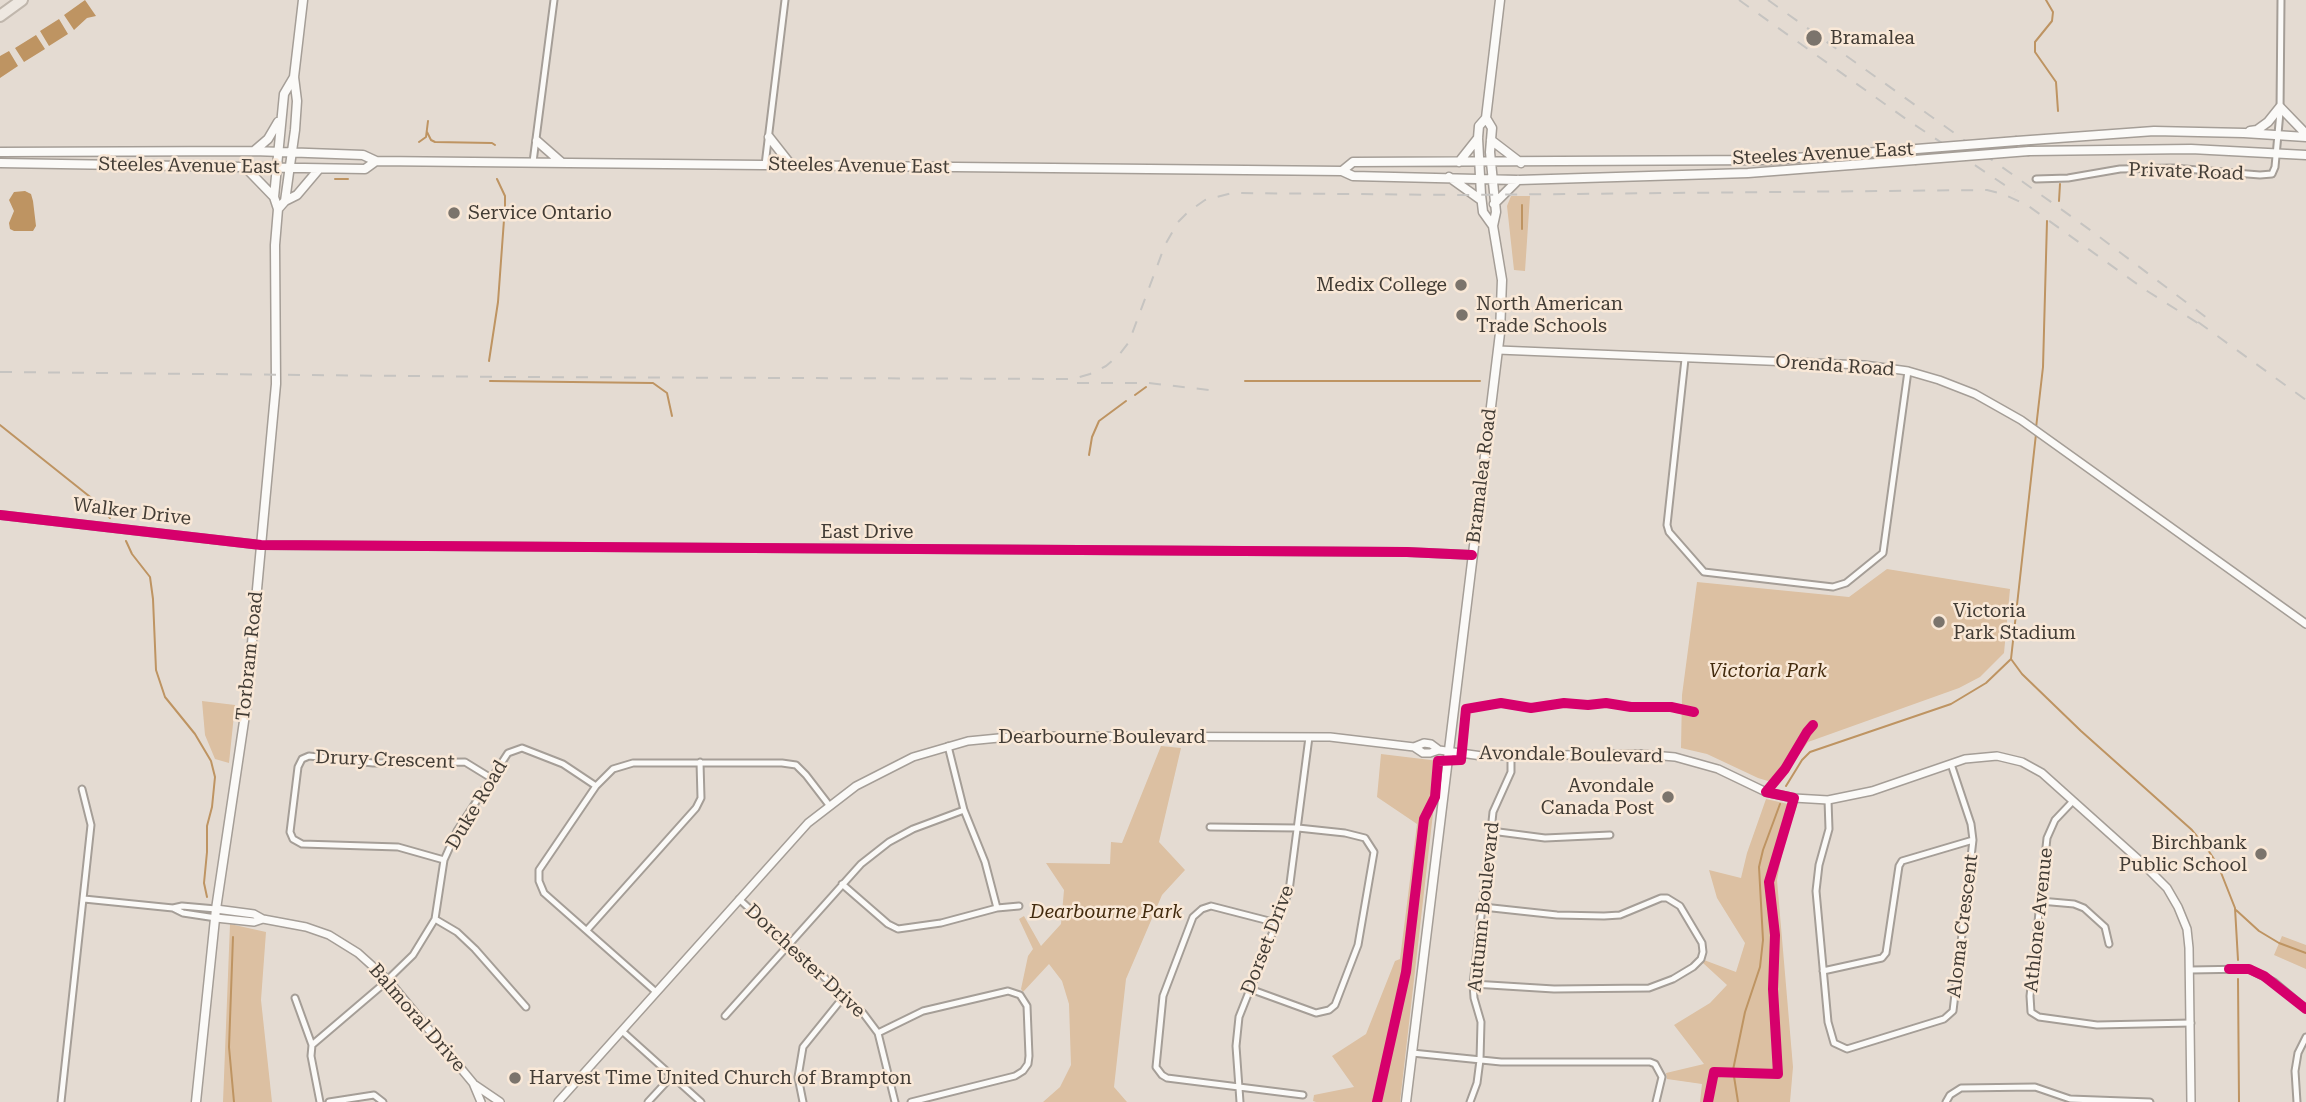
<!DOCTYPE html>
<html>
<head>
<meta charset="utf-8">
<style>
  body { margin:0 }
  canvas { display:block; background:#e4dbd2 }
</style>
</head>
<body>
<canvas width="2306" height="1102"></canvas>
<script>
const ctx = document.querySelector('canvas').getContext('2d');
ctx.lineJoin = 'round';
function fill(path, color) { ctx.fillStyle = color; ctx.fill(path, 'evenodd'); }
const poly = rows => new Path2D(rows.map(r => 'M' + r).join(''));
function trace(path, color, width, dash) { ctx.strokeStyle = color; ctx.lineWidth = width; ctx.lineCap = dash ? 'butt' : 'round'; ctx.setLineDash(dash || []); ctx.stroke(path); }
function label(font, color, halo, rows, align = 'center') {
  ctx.font = font + ' "Roboto Serif",serif'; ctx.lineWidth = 5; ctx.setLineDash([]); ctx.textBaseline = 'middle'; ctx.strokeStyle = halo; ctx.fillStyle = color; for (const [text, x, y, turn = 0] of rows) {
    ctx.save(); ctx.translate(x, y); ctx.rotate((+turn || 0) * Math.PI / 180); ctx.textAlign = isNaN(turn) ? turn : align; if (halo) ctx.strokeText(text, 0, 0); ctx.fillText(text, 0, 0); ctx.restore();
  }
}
fill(poly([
  [1511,196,1530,196,1525,271,1514,270,1507,206],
  [1887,569,2010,589,2004,653,1980,677,1959,688,1808,742,1778,784,1758,778,1707,754,1681,748,1682,695,1697,582,1849,597],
  [202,701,235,705,229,763,215,759,205,735],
  [1161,746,1181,748,1159,842,1185,870,1162,895,1126,979,1114,1087,1127,1102,1043,1102,1060,1087,1071,1065,1069,1004,1062,981,1049,964,1023,992,1021,989,1028,956,1033,949,1019,919,1024,916,1041,946,1061,924,1064,890,1046,863,1110,864,1111,842,1122,843],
  [1381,754,1439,761,1400,1102,1316,1102,1313,1101,1314,1095,1354,1087,1332,1056,1366,1034,1395,961,1400,959,1417,824,1377,797],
  [1766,799,1797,806,1784,843,1777,880,1793,1067,1790,1102,1700,1102,1702,1084,1667,1079,1666,1073,1704,1064,1674,1025,1710,1003,1727,985,1703,963,1704,960,1736,972,1745,943,1717,898,1709,870,1741,878,1747,853],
  [230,924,266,932,261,1000,272,1102,223,1102],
  [2282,936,2306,945,2306,969,2274,955]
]), '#dcc0a2');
fill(poly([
  [85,0,96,16,87,18,74,30,64,15],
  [59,19,68,34,49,46,40,31],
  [36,35,45,49,24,62,15,48],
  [9,51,18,66,0,78,0,56],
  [25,191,31,194,33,201,36,226,33,231,14,231,10,229,9,223,14,211,9,200,14,192]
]), '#be9462');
trace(poly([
  [2046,0,2053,12,2052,21,2035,42,2035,52,2056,82,2058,111],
  [427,132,431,140,435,142,492,143,495,145],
  [419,142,426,137,428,121],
  [335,179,348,179],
  [2059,201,2060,184],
  [1522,229,1522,205],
  [489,361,498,302,505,206,505,196,497,179],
  [490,381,653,383,667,393,672,416],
  [1245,381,1480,381],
  [1135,395,1146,387],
  [0,425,94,500,110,518],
  [2036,428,2043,367,2047,221],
  [1089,455,1092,437,1099,421,1126,401],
  [126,541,132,554,150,577,153,599,156,670,165,697,195,734,211,761,215,777,212,807,207,826,207,852,204,883,207,897],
  [2011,659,2022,674,2081,731,2192,830,2208,850,2218,865,2235,908,2238,960],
  [1786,786,1802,760,1810,752,1951,704,1986,683,2011,659,2036,434],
  [2236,910,2259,931,2279,943,2306,953],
  [233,937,229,1047,234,1102],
  [2238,979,2239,1102],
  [1738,1102,1733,1070,1745,1012,1760,967,1763,940,1759,867,1763,850,1780,804]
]), '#be9462', 2);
const minor = poly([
  [533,162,554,0],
  [765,165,785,0],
  [2036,179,2068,178,2120,169,2173,168,2260,175,2272,174,2275,167,2280,112,2281,0],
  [1685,359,1667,525,1669,532,1704,572,1833,587,1846,583,1883,553,1908,371],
  [948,746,964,810,985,862,997,908],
  [1828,800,1829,829,1819,865,1816,891,1828,1022,1834,1043,1847,1049,1944,1019,1953,1011,1973,840,1971,824,1951,764],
  [2073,801,2055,820,2047,838,2030,996,2031,1012,2039,1017,2097,1025,2191,1023],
  [1210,827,1298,828,1345,833,1365,838,1374,852,1358,945,1335,1005,1329,1010,1316,1013,1250,989],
  [1491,831,1545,838,1610,835],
  [444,860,398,847,302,844,293,839,290,832,298,767,302,759,309,756,373,763,465,762,491,778],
  [842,884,888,924,898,929,941,923,997,908,1019,906],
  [84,899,173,908,183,913,216,918],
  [739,899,863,1013,878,1033,895,1102],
  [2040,901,2074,904,2084,908,2105,927,2109,944],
  [173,908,182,906,216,909],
  [435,919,457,932,475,949,526,1007],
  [1277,923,1211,906,1202,909,1193,917,1163,996,1156,1067,1162,1075,1167,1078,1303,1095],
  [587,930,696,808,701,798,700,762],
  [2190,970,2249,969,2274,982,2306,1009],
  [1823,971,1882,958,1886,953,1899,866,1902,861,1973,840],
  [1473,984,1554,989,1649,988,1673,979,1693,967,1701,959,1703,952,1702,943,1680,906,1667,898,1661,898,1620,915,1604,916,1557,915,1483,907],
  [656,992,544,893,539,881,539,870,596,786,613,769,633,763,782,763,796,765,806,775,829,805],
  [295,998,312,1045,311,1056,320,1102],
  [725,1016,861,864,889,842,913,829,964,810],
  [622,1031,701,1102],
  [878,1033,923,1011,1008,991,1020,995,1027,1006,1029,1056,1028,1064,1023,1071,1015,1076,911,1102],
  [312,1045,380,987,413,955,435,919,444,860,457,831,508,753,522,748,563,764,596,786],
  [1412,1053,1501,1062,1650,1062,1655,1064,1662,1077,1656,1102],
  [61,1102,91,825,82,789],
  [329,1102,374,1095,383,1102],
  [648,1102,672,1076],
  [803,1102,798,1077,803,1047,845,995],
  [1240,1102,1236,1046,1239,1017,1289,891,1309,737],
  [1470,1102,1477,1083,1480,1060,1481,1022,1474,998,1473,984,1491,831,1493,812,1511,772,1511,755],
  [1946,1102,1950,1095,1961,1088,2035,1087,2070,1099,2150,1102],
  [2297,1102,2295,1071,2298,1053,2306,1037]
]);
const tertiary = poly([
  [1498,350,1864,365,1908,371,1939,380,1975,394,2021,420,2306,624],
  [0,515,261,545,1407,552,1472,555],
  [1414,747,1424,743,1431,744,1439,750,1482,756,1640,754,1675,757,1718,769,1766,792,1794,798,1828,800,1872,791,1965,759,1997,756,2022,762,2042,773,2139,860,2167,888,2178,907,2187,929,2189,948,2191,1102],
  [216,909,254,914,263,919,306,927,329,935,358,953,388,980,444,1048,473,1083,481,1102],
  [216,918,254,922,263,919],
  [475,1085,500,1102],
  [558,1102,808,823,856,786,913,757,968,741,1019,736,1330,737,1414,747,1423,753,1430,753,1439,750]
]);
const secondary = poly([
  [1486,118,1479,126,1478,138,1481,195,1483,212,1493,226],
  [2250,131,2257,130,2268,122,2280,107,2306,134],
  [769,137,791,165],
  [1491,140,1521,163],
  [537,141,561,162],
  [2017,141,2154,131,2244,133,2306,137],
  [254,151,268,139,278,122],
  [2029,151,2191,149,2306,155],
  [0,152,254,151,363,155,376,161,1342,171,1353,176,1518,180,1748,173,1915,160],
  [1459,162,1478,138],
  [0,163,365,169,376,161],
  [245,167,274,197],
  [1342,171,1353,162,1768,160,1904,150],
  [1449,177,1481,200],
  [285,201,297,195,319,169],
  [1494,204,1518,180],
  [278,209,285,201,295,130,297,101,294,77,303,0],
  [196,1102,216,909,246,708,276,384,275,245,278,209,274,197,284,94,294,77],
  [1406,1102,1500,333,1502,280,1493,226,1496,212,1490,152,1492,128,1486,118,1500,0]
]);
const motorway = poly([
  [0,16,22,0]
]);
trace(minor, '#a59e97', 9);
trace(tertiary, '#a59e97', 10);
trace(secondary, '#a59e97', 11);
trace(motorway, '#c0b7ad', 14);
trace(minor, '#fbfaf8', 5);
trace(tertiary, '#fbfaf8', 7);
trace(secondary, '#fbfaf8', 8);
trace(motorway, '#eee8e1', 10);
trace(poly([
  [1739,0,1906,119,2015,192],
  [1768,0,2093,232,2207,318],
  [2198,322,2306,400],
  [0,372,511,377,1073,379,1090,374,1106,366,1119,355,1129,342,1165,245,1178,222,1188,212,1205,200,1232,193,1462,195,1987,190,2003,194,2027,205,2144,289,2204,327],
  [1077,383,1149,383,1209,390]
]), '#c6c4c1', 2, [12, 12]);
const secondaryBridge = poly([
  [1904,150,2017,141],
  [1915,160,2029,151]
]);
trace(secondaryBridge, '#a59e97', 11, []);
trace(secondaryBridge, '#fbfaf8', 8);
trace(poly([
  [0,515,261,545,1407,552,1472,555],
  [2229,969,2249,969,2264,976,2306,1009],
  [1377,1102,1406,972,1424,819,1435,797,1438,761,1461,760,1466,709,1501,703,1531,708,1564,703,1588,705,1606,703,1631,707,1671,707,1694,712],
  [1708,1102,1714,1072,1778,1074,1773,989,1775,935,1769,882,1794,798,1766,792,1785,769,1807,732,1813,725]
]), '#d6006c', 10);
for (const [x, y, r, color] of [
  [1814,38,9,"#7b746c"],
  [454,213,7,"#7b746c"],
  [1461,285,7,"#7b746c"],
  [1462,315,7,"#7b746c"],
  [1939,622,7,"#7b746c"],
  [1668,797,7,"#7b746c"],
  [2261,854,7,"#7b746c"],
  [515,1078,7,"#7b746c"]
]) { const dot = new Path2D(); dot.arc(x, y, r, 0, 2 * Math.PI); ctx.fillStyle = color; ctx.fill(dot); trace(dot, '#f9e8d7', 2.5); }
label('19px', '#423c35', '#f9e8d7', [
  ["Bramalea",1830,38],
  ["Service Ontario",468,213],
  ["Medix College",1447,285,"right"],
  ["North American",1476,304],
  ["Trade Schools",1476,326],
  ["Victoria",1953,611],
  ["Park Stadium",1953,633],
  ["Avondale",1654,786,"right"],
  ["Canada Post",1654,808,"right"],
  ["Birchbank",2247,843,"right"],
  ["Public School",2247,865,"right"],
  ["Harvest Time United Church of Brampton",529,1078]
], 'left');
label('19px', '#423c35', '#f9e8d7', [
  ["Steeles Avenue East",1823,154,-3],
  ["Steeles Avenue East",189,166,1],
  ["Steeles Avenue East",859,166,1],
  ["Private Road",2186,172,2],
  ["Orenda Road",1835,366,4],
  ["Bramalea Road",1482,476,-83],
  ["Walker Drive",132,512,7],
  ["East Drive",867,532],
  ["Torbram Road",250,656,-84],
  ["Dearbourne Boulevard",1102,737],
  ["Avondale Boulevard",1571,755,1],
  ["Drury Crescent",385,760,2],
  ["Duke Road",477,805,-59],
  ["Autumn Boulevard",1484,907,-84],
  ["Athlone Avenue",2039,920,-84],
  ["Aloma Crescent",1963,926,-83],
  ["Dorset Drive",1268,940,-69],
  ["Dorchester Drive",805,961,43],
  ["Balmoral Drive",417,1018,49]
]);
label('italic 19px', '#432b0e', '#f9e8d7', [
  ["Victoria Park",1768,671],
  ["Dearbourne Park",1106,912]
]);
</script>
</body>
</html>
